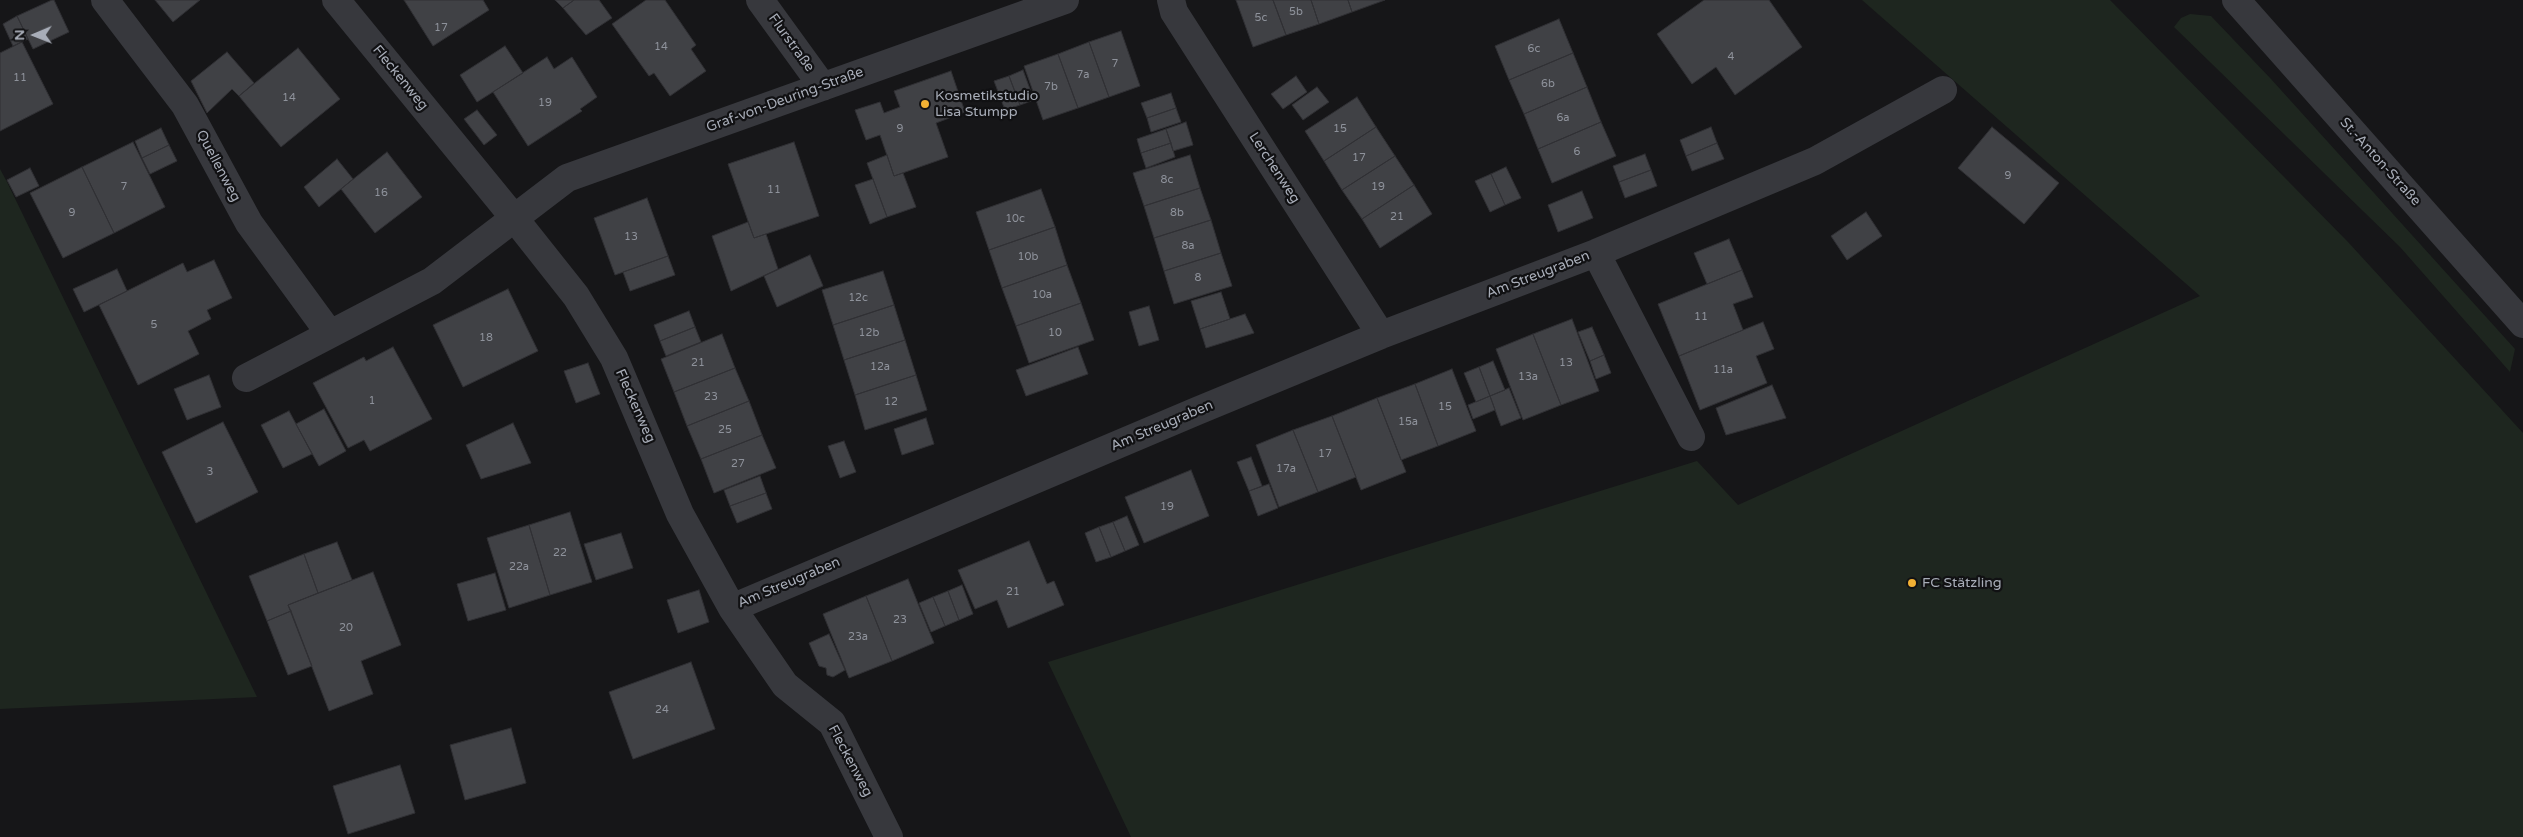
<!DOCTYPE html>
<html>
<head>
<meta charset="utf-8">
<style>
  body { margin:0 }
  #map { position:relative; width:2523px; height:837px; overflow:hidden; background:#161618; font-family:"Varela Round",sans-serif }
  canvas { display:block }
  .north { position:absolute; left:10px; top:10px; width:50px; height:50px; -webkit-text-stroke:4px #111113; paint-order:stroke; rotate:269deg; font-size:14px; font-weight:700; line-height:20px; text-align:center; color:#a8adb8 }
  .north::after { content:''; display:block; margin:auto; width:18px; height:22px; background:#a8adb8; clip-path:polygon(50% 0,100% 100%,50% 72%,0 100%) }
</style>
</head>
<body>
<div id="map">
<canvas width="2523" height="837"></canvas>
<div class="north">N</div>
</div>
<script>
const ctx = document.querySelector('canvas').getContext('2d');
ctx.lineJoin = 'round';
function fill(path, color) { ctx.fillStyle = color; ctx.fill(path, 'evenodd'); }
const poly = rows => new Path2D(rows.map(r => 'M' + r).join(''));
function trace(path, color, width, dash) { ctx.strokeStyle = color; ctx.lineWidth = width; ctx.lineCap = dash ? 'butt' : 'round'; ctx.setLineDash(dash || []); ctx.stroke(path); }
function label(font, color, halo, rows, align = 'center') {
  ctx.font = font + ' "Varela Round",sans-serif'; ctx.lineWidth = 4.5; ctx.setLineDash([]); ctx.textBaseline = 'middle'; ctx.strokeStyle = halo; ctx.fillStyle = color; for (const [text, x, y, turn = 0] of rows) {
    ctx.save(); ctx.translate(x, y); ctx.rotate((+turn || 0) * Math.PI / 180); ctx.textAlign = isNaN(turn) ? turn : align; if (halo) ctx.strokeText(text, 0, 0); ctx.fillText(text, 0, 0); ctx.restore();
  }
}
fill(poly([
  [1862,0,2110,0,2348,242,2523,433,2523,837,1131,837,1048,662,1697,461,1738,505,2200,296],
  [2190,14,2211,16,2271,79,2515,349,2510,372,2400,247,2174,27,2181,18],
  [0,169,7,182,257,697,0,709]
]), '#1e261f');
const building = poly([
  [52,0,54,0,69,32,33,49,17,16,52,0],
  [155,0,200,0,173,22,155,0],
  [404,0,483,0,489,10,433,46,404,0],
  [555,0,574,0,563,8,555,0],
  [574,0,599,0,612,18,586,35,563,8,574,0],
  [646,0,665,0,696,45,691,49,706,71,670,96,654,73,649,76,612,24,646,0],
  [1236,0,1273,0,1286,35,1253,47,1236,0],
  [1273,0,1311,0,1319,24,1286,35,1273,0],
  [1311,0,1348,0,1352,12,1319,24,1311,0],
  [1348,0,1385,0,1352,12,1348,0],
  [1704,0,1769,0,1802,47,1735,95,1716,67,1692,84,1657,34,1704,0],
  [17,16,28,39,13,46,3,24,17,16],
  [1559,19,1573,53,1509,80,1495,46,1559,19],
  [1121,31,1140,86,1109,97,1089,42,1121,31],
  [22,42,53,104,0,131,0,53,22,42],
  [1089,42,1109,97,1078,108,1058,54,1089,42],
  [505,46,523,73,477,102,460,75,505,46],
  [298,48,340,99,281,147,239,96,298,48],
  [227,52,254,83,239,96,232,89,207,113,191,81,227,52],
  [1573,53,1587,87,1524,114,1509,80,1573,53],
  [1058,54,1078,108,1043,120,1024,66,1058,54],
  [547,57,554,69,572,57,597,97,580,109,582,111,528,146,493,92,547,57],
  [1023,70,1034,100,1020,105,1009,76,1023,70],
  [951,71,965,112,936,123,948,157,894,176,880,135,866,140,855,110,880,102,884,113,900,107,894,91,951,71],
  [1009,76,1020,105,1005,110,994,81,1009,76],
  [1296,76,1307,92,1283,109,1271,94,1296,76],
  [1317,87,1329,102,1303,120,1292,105,1317,87],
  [1587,87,1601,122,1538,149,1524,114,1587,87],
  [1171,93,1176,108,1147,118,1141,103,1171,93],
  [1357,97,1376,127,1324,161,1305,131,1357,97],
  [1176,108,1181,122,1151,132,1147,118,1176,108],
  [477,110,497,135,484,145,464,119,477,110],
  [1186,122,1193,145,1173,151,1166,129,1186,122],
  [1601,122,1616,156,1552,183,1538,149,1601,122],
  [1376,127,1395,156,1342,190,1324,161,1376,127],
  [1711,127,1717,143,1686,156,1680,140,1711,127],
  [1992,127,2059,183,2024,224,1958,168,1992,127],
  [161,128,169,145,142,158,135,141,161,128],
  [1166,129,1171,143,1141,153,1137,139,1166,129],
  [133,142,165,207,114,233,82,167,133,142],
  [794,142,819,216,754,238,728,164,794,142],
  [1171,143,1175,157,1146,168,1141,153,1171,143],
  [1717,143,1724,159,1692,171,1686,156,1717,143],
  [169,145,177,161,150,174,142,158,169,145],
  [387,152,422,197,375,233,341,189,387,152],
  [1645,154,1651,170,1619,182,1613,166,1645,154],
  [887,155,894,176,903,173,916,207,887,217,867,163,887,155],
  [1190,155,1200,188,1144,206,1133,173,1190,155],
  [1395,156,1414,185,1362,219,1342,190,1395,156],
  [337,159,353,179,319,207,304,187,337,159],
  [82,167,114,233,63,258,30,193,82,167],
  [1506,167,1521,198,1505,205,1491,174,1506,167],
  [30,168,39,186,16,197,7,180,30,168],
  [1651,170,1657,186,1625,198,1619,182,1651,170],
  [1491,174,1505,205,1490,212,1475,181,1491,174],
  [873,179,887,217,870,224,855,185,873,179],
  [1414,185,1432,214,1380,248,1362,219,1414,185],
  [1200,188,1211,220,1154,238,1144,206,1200,188],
  [1041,189,1055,227,989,250,976,212,1041,189],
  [1582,191,1593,218,1558,232,1548,205,1582,191],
  [647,198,668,256,615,275,594,218,647,198],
  [1866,212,1882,236,1847,260,1831,236,1866,212],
  [1211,220,1221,253,1164,271,1154,238,1211,220],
  [748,222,754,238,766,234,778,269,731,291,712,236,748,222],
  [1055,227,1067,265,1002,288,989,250,1055,227],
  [1729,239,1742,270,1707,284,1694,253,1729,239],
  [1221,253,1232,286,1174,304,1164,271,1221,253],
  [810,255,823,286,777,307,764,276,810,255],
  [668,256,675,275,630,291,623,272,668,256],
  [214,260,232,298,207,310,211,319,188,331,199,354,138,385,99,305,183,263,187,272,214,260],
  [1067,265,1081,303,1016,326,1002,288,1067,265],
  [117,269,127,291,84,312,73,289,117,269],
  [1742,270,1753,297,1733,304,1743,330,1679,356,1658,304,1742,270],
  [883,271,894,305,833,325,822,290,883,271],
  [508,289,538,351,463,387,433,325,508,289],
  [1221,292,1230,319,1200,329,1191,301,1221,292],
  [1081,303,1094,340,1029,363,1016,326,1081,303],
  [894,305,905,340,844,360,833,325,894,305],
  [1149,306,1159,340,1139,346,1129,312,1149,306],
  [689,311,695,327,660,341,654,325,689,311],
  [1245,314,1254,333,1206,348,1200,329,1245,314],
  [1572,319,1599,391,1561,405,1533,334,1572,319],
  [1763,322,1774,349,1756,356,1767,383,1700,410,1679,356,1763,322],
  [695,327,701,342,666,356,660,341,695,327],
  [1592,327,1604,355,1590,361,1578,332,1592,327],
  [722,334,735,368,674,392,661,359,722,334],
  [1533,334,1561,405,1523,420,1496,349,1533,334],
  [905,340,916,375,855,395,844,360,905,340],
  [393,347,432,419,370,451,364,440,348,448,313,383,364,357,366,361,393,347],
  [1078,347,1088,374,1026,396,1016,370,1078,347],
  [1604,355,1611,373,1596,379,1590,361,1604,355],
  [1493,361,1505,390,1490,396,1479,367,1493,361],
  [588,363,600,394,576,403,564,371,588,363],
  [1479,367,1490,396,1476,402,1464,373,1479,367],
  [735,368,749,401,687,426,674,392,735,368],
  [1452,369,1476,431,1438,446,1415,384,1452,369],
  [209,375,221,407,187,420,174,389,209,375],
  [916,375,927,410,865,430,855,395,916,375],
  [1415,384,1438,446,1401,460,1377,398,1415,384],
  [1772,385,1786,418,1726,435,1716,408,1772,385],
  [1509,388,1521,418,1501,426,1490,396,1509,388],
  [1490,396,1495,410,1473,419,1468,405,1490,396],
  [1377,398,1406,472,1361,490,1332,416,1377,398],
  [749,401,762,435,701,459,687,426,749,401],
  [324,409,346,451,319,466,296,424,324,409],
  [289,411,312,454,283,468,261,425,289,411],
  [1332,416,1356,477,1318,492,1293,430,1332,416],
  [926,418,934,444,902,455,894,429,926,418],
  [223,422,258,492,196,523,162,452,223,422],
  [513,423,531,463,481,479,466,445,513,423],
  [1293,430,1318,492,1279,507,1256,445,1293,430],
  [762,435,776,468,714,493,701,459,762,435],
  [844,441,856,472,840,478,828,446,844,441],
  [1251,457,1262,486,1249,491,1237,462,1251,457],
  [1191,470,1209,516,1144,543,1125,497,1191,470],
  [760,476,766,493,730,506,724,490,760,476],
  [1269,484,1278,508,1258,516,1249,491,1269,484],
  [766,493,772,509,737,523,730,506,766,493],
  [570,512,592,582,550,595,529,525,570,512],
  [1127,516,1139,545,1125,551,1113,522,1127,516],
  [1113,522,1125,551,1111,557,1099,527,1113,522],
  [529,525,550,595,509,608,487,538,529,525],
  [1099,527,1111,557,1096,562,1085,533,1099,527],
  [621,533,633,568,596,580,584,544,621,533],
  [1029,541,1047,584,1054,581,1064,605,1008,628,997,600,975,609,958,570,1029,541],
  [337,542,352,580,318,593,304,554,337,542],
  [304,554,318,593,288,605,291,611,267,621,249,576,304,554],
  [373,572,401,645,361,661,373,694,329,711,288,605,373,572],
  [495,573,506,610,468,621,457,584,495,573],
  [908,579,934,643,892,661,866,596,908,579],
  [962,585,973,614,959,620,948,591,962,585],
  [699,590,709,622,678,633,667,600,699,590],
  [948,591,959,620,945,626,933,597,948,591],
  [866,596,892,661,849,678,823,614,866,596],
  [933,597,945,626,931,632,919,603,933,597],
  [291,611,312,666,288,675,267,621,291,611],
  [829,634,845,670,833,677,827,675,826,668,819,666,809,643,829,634],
  [691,662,715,729,633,759,609,692,691,662],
  [511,728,526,783,465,800,450,745,511,728],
  [400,765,415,813,348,834,333,786,400,765]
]);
fill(building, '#404145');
trace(building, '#303034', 1);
trace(poly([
  [105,0,185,105,249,223,330,334],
  [336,0,515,219,576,296,614,358,680,514,732,608,785,685,832,723,889,837],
  [760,0,823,87],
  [1171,0,1174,12,1381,335],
  [1596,253,1691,437],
  [246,378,432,281,567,178,1065,0],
  [732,608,1197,411,1381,335,1596,253,1815,161,1943,90]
]), '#37383d', 28);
trace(poly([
  [2236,0,2523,324]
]), '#37383d', 28);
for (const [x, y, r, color] of [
  [925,104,5,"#f2b134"],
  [1912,583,5,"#f2b134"]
]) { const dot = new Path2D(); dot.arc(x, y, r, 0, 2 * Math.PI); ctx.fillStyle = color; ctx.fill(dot); trace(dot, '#111113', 2); }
label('11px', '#8e929b', null, [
  ["5b",1296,12],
  ["5c",1261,18],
  ["17",441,28],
  ["14",661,47],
  ["6c",1534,49],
  ["4",1731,57],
  ["7",1115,64],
  ["7a",1083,75],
  ["11",20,78],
  ["6b",1548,84],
  ["7b",1051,87],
  ["14",289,98],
  ["19",545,103],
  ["6a",1563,118],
  ["9",900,129],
  ["15",1340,129],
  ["6",1577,152],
  ["17",1359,158],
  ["9",2008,176],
  ["8c",1167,180],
  ["7",124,187],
  ["19",1378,187],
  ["11",774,190],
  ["16",381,193],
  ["9",72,213],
  ["8b",1177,213],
  ["21",1397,217],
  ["10c",1015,219],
  ["13",631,237],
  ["8a",1188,246],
  ["10b",1028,257],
  ["8",1198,278],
  ["10a",1042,295],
  ["12c",858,298],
  ["11",1701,317],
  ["5",154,325],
  ["12b",869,333],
  ["10",1055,333],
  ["18",486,338],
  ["21",698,363],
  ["13",1566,363],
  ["12a",880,367],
  ["11a",1723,370],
  ["13a",1528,377],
  ["23",711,397],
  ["1",372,401],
  ["12",891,402],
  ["15",1445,407],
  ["15a",1408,422],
  ["25",725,430],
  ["17",1325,454],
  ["27",738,464],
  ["17a",1286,469],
  ["3",210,472],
  ["19",1167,507],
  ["22",560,553],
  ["22a",519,567],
  ["21",1013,592],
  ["23",900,620],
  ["20",346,628],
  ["23a",858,637],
  ["24",662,710]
]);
label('14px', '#a8adb8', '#111113', [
  ["Flurstraße",791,43,54],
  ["Fleckenweg",400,78,51],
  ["Graf-von-Deuring-Straße",785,100,-20],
  ["St.-Anton-Straße",2380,162,48],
  ["Quellenweg",218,166,62],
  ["Lerchenweg",1274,168,57],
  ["Am Streugraben",1538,275,-21],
  ["Fleckenweg",635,406,66],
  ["Am Streugraben",1162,426,-23],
  ["Am Streugraben",789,583,-23],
  ["Fleckenweg",850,761,62]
]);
label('14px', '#a8adb8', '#111113', [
  ["Kosmetikstudio",935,96],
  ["Lisa Stumpp",935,112],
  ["FC Stätzling",1922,583]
], 'left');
</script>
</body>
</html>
